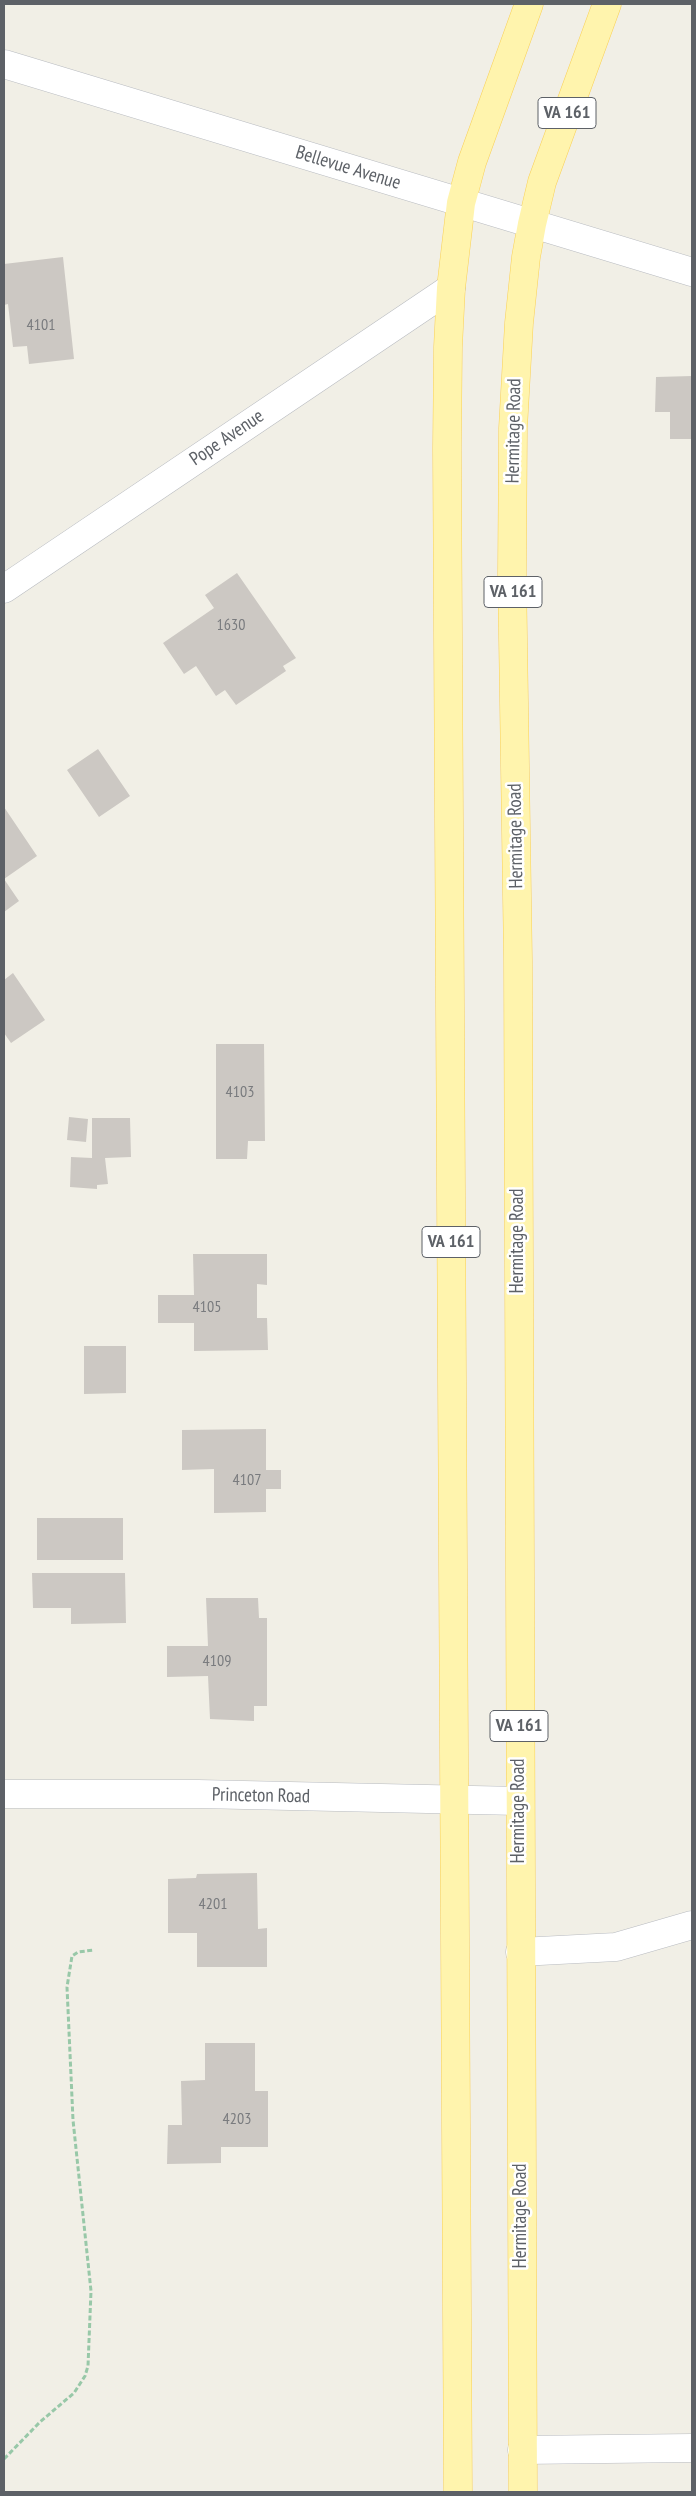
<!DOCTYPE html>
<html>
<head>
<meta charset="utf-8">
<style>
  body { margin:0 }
  #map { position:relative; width:696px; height:2496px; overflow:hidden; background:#f1efe6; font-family:"PT Sans Narrow",sans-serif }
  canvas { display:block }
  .frame { position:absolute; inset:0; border:5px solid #5d6167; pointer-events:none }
</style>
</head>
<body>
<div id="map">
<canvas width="696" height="2496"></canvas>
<div class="frame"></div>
</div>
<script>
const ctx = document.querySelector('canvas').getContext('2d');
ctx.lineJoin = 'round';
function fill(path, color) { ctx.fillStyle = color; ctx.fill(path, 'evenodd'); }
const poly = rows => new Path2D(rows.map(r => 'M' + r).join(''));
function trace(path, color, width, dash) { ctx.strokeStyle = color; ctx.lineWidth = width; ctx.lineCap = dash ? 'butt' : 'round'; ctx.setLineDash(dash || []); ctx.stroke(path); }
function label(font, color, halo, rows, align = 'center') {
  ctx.font = font + ' "PT Sans Narrow",sans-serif'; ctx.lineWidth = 5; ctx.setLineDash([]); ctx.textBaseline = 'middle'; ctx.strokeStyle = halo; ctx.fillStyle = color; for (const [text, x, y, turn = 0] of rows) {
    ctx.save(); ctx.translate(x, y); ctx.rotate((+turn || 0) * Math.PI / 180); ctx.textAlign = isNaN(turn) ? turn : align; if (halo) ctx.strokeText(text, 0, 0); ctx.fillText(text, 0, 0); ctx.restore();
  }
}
fill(poly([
  [63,257,74,359,29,364,27,346,13,347,8,304,4,305,4,264],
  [692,376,692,439,670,439,670,412,655,412,656,377],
  [237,573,296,658,283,666,286,671,236,705,225,690,216,696,196,666,184,674,163,643,214,608,205,595],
  [98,749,130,796,99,817,67,770],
  [4,807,37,856,4,879],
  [4,879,19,901,4,912],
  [13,973,45,1020,11,1043,4,1033,4,980],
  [216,1044,264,1044,265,1141,248,1141,247,1159,216,1159],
  [69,1117,88,1119,86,1142,67,1140],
  [92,1118,130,1118,131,1157,105,1158,108,1184,97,1185,97,1189,70,1187,71,1157,92,1158],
  [193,1254,267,1254,267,1285,257,1284,257,1318,267,1318,268,1350,194,1351,194,1323,158,1323,158,1295,194,1295],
  [84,1346,126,1346,126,1393,84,1394],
  [266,1429,266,1470,281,1470,281,1489,266,1489,266,1512,214,1513,214,1469,182,1470,182,1430],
  [37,1518,123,1518,123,1560,37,1560],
  [32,1573,125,1573,126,1623,71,1624,71,1608,33,1608],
  [206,1598,258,1598,259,1618,267,1618,267,1706,254,1706,254,1721,210,1719,208,1676,167,1677,167,1646,208,1646],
  [257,1873,258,1929,267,1928,267,1967,197,1967,197,1933,168,1933,168,1879,196,1878,197,1874],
  [205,2043,255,2043,255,2091,268,2091,268,2147,221,2147,221,2163,167,2164,168,2125,182,2125,181,2081,205,2080]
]), '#ccc8c3');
const minor = poly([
  [4,64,692,272],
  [4,589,451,288],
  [4,1794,198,1794,519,1801],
  [520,1952,616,1947,692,1925],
  [522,2450,692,2448]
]);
const major = poly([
  [458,2492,447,448,448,347,451,288,461,203,472,162,529,4],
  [523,2492,518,960,512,573,513,428,519,323,526,257,532,224,542,182,607,4]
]);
trace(minor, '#b8bbc0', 29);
trace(major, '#fad055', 29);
trace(poly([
  [4,2459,40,2422,74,2393,85,2376,88,2366,91,2291,73,2120,67,1987,72,1956,78,1952,94,1950]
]), '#98c8a8', 3, [5, 2.5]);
trace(minor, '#fff', 28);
trace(major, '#fff4ad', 28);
label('16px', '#797b7e', null, [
  ["4101",41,325],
  ["1630",231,625],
  ["4103",240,1092],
  ["4105",207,1307],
  ["4107",247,1480],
  ["4109",217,1661],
  ["4201",213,1904],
  ["4203",237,2119]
]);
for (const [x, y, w] of [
  [567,113,58],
  [513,592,58],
  [451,1242,58],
  [519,1726,58]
]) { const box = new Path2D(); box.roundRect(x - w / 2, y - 15.5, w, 31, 4); ctx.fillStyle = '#fff'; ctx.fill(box); trace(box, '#5d6167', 1); }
label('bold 18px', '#5d6167', null, [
  ["VA 161",567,113],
  ["VA 161",513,592],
  ["VA 161",451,1242],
  ["VA 161",519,1726]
]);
label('19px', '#5d6167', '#fff', [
  ["Bellevue Avenue",348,168,17],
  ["Hermitage Road",514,431,-89],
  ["Pope Avenue",227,438,-34],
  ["Hermitage Road",516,836,-91],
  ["Hermitage Road",518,1241,-90],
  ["Princeton Road",261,1796,1],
  ["Hermitage Road",519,1811,-90],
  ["Hermitage Road",521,2216,-90]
]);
</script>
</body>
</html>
